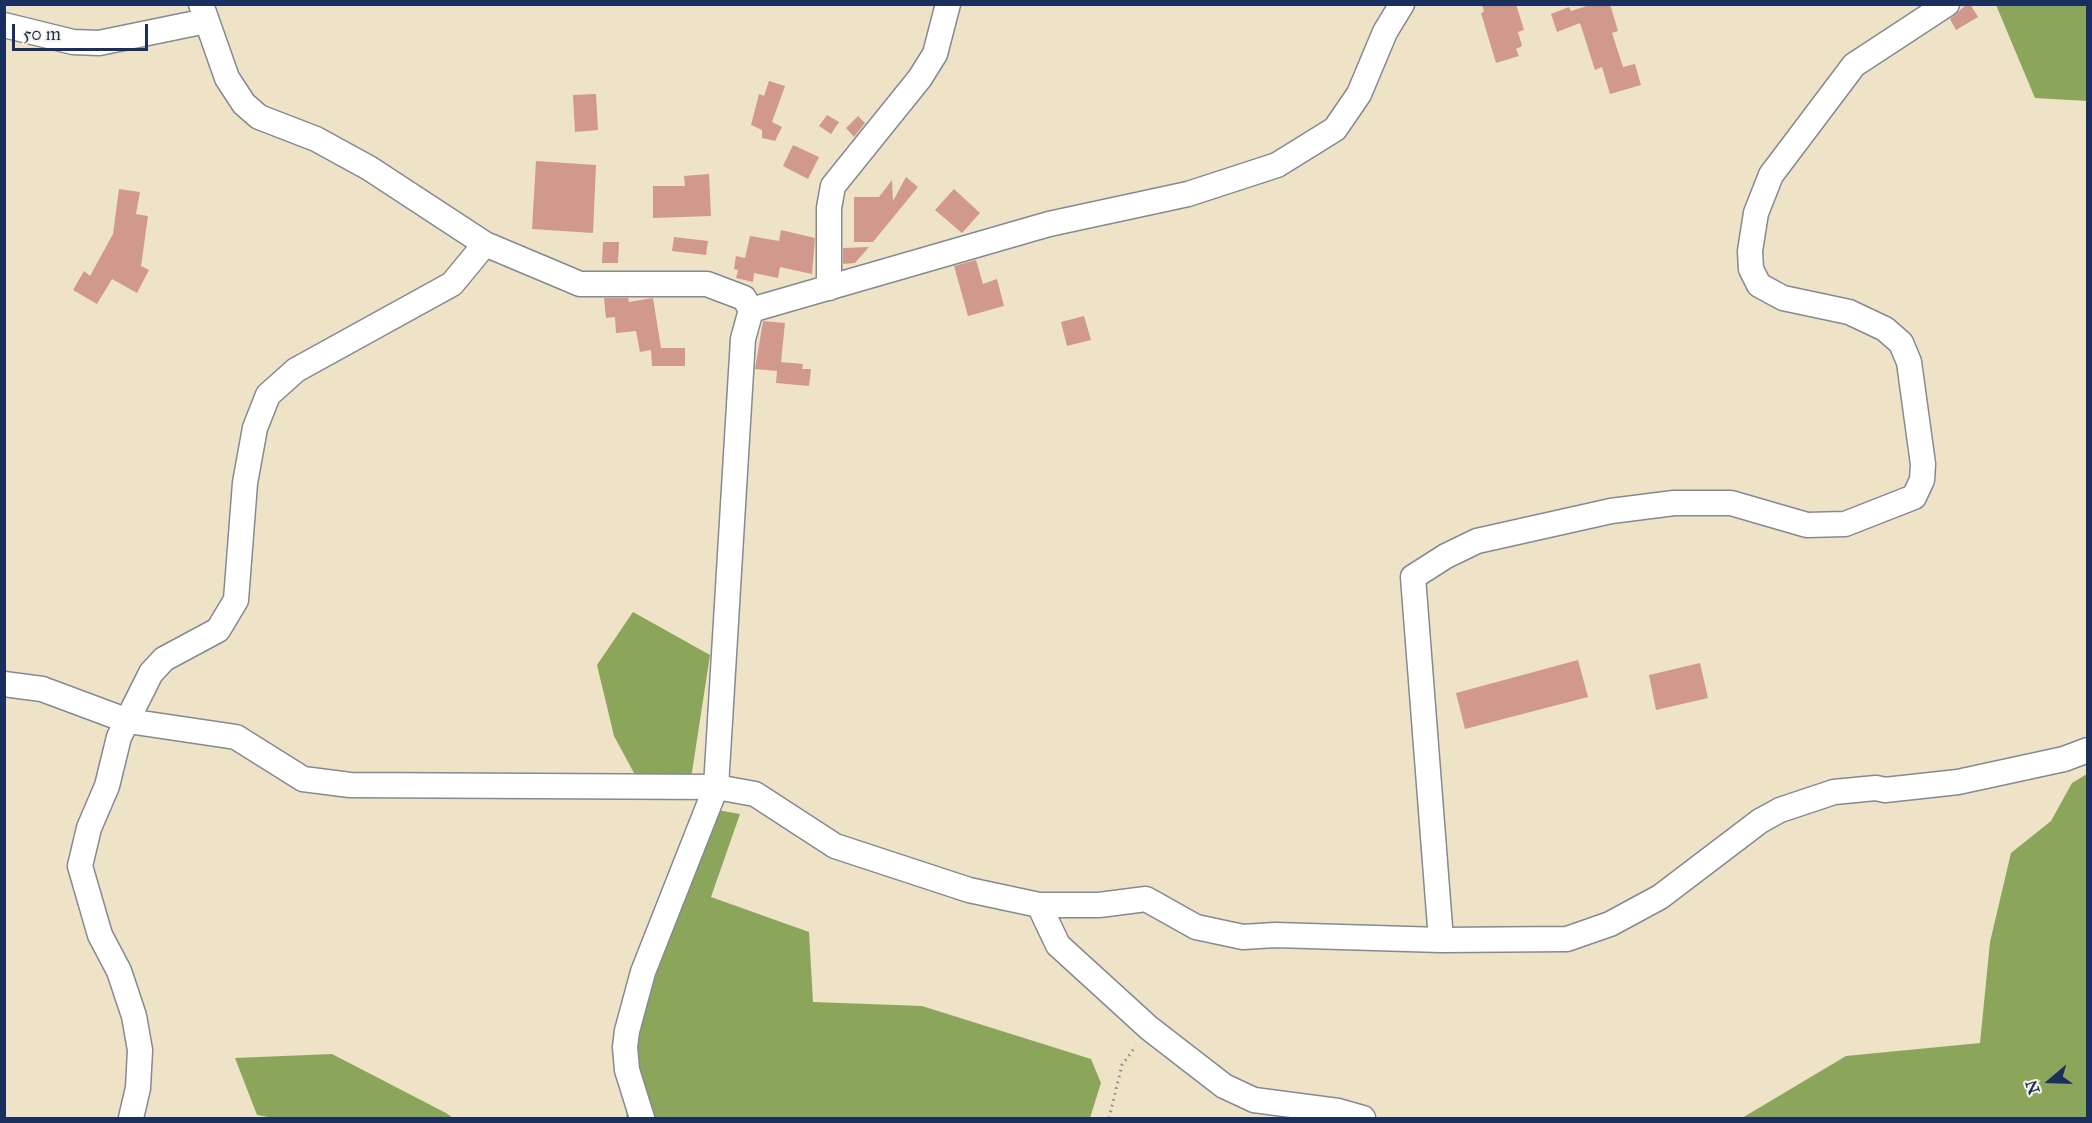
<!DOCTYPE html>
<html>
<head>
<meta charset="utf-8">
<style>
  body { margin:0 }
  #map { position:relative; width:2092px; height:1123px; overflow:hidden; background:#eee3c6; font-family:"IM FELL Great Primer",serif }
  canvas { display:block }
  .frame { position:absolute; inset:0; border:6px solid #1b2f5e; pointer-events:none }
  .north { position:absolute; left:2020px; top:1051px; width:60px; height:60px; -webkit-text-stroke:4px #f7f3e8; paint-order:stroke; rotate:251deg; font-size:16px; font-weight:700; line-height:24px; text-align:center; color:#1b2f5e }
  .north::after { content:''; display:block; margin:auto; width:21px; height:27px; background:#1b2f5e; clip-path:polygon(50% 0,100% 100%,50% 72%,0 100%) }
  .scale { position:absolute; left:12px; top:24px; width:136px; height:27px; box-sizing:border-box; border:3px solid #1b2f5e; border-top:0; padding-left:8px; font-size:18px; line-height:21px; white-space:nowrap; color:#1b2f5e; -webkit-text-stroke:4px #f7f3e8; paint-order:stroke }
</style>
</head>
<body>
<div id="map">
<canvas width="2092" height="1123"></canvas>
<div class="frame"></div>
<div class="north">N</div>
<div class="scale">50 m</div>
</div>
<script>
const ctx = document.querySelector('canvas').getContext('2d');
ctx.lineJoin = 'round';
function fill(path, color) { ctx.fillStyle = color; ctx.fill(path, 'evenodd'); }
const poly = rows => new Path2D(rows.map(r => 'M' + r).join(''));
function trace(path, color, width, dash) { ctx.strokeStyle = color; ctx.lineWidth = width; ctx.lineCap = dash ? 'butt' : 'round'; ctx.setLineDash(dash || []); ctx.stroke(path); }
fill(poly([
  [1996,5,2087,5,2087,101,2035,98],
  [633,612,710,655,688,798,647,797,614,736,597,665],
  [2087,774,2087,1118,1742,1118,1846,1056,1980,1043,1990,942,2011,853,2051,821,2072,783],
  [717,810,740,814,711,897,809,932,813,1002,922,1006,1091,1059,1101,1083,1090,1118,626,1118,639,1021],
  [332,1054,446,1113,453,1118,273,1118,257,1115,235,1058]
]), '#8ba65a');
fill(poly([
  [1482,4,1516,4,1524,30,1518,32,1522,46,1516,49,1519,56,1496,63,1481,13,1484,12],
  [1593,4,1610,4,1618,31,1612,33,1623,67,1635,64,1641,85,1610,94,1602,67,1595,70,1580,23,1557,32,1551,14,1569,7,1571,11],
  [1967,4,1970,4,1978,17,1956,30,1950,19],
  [769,81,785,86,772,122,782,127,775,141,762,138,762,130,751,125,759,94,764,96],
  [596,94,598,130,575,132,573,95],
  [827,115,839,122,831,134,819,126],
  [858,116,865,123,854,137,846,128],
  [793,145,819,157,808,179,783,166],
  [536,161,596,165,593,233,532,229],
  [709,174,711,216,653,218,653,186,685,186,684,176],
  [906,177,918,187,873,242,854,242,854,197,879,197,892,180,893,201],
  [119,189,140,192,136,214,148,216,141,266,149,270,137,293,112,279,97,304,73,290,84,271,90,276,113,234],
  [954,189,980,213,962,233,935,210],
  [781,230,815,238,812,274,780,267,778,278,754,273,753,282,736,278,738,270,734,269,736,256,745,258,750,236,779,241],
  [674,237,708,241,706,255,672,251],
  [603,242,619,242,618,263,602,263],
  [869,247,855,263,843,264,843,248],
  [976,260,983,284,997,279,1004,306,968,316,954,266],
  [604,298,628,298,629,302,653,298,661,348,685,348,685,366,652,366,651,350,640,352,636,331,616,333,615,317,606,318],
  [1084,316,1091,340,1067,346,1061,322],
  [763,321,785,323,781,362,803,364,802,369,811,369,809,386,776,383,777,371,755,369],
  [1578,660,1588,697,1465,729,1456,693],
  [1700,663,1708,698,1656,710,1649,675]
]), '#d1988e');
const minor = poly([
  [201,4,227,78,244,104,259,117,316,139,369,168,485,244,580,284,707,284,744,298,751,310,743,339,716,787,643,972,627,1031,625,1047,627,1070,642,1118],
  [4,25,73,42,99,43,206,21],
  [829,288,829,208,833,186,920,78,935,54,948,4],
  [751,310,1049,224,1188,194,1277,165,1335,129,1359,94,1385,32,1402,4],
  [4,684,42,689,128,721,236,737,303,779,350,785,716,787,755,794,835,846,969,890,1039,905,1099,905,1146,899,1196,927,1243,937,1275,935,1441,940,1567,939,1610,924,1660,897,1760,821,1780,810,1834,792,1876,788,1885,790,1958,782,2064,759,2088,750],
  [1039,905,1058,945,1149,1028,1224,1086,1254,1100,1338,1111,1363,1118],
  [1441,940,1413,577,1446,556,1477,541,1611,511,1674,503,1731,503,1807,525,1845,524,1914,497,1922,480,1923,464,1909,362,1901,343,1885,329,1849,312,1783,298,1759,285,1751,269,1750,251,1756,213,1771,175,1854,65,1947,4],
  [131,1118,138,1088,140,1050,134,1016,119,971,100,935,80,866,89,828,107,786,119,737,151,673,164,659,218,630,236,600,245,483,255,428,268,395,296,370,452,284,485,244]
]);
trace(minor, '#848992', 27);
trace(poly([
  [1109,1118,1122,1065,1136,1046]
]), '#848992', 3, [1.5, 4.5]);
trace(minor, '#fff', 24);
</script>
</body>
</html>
